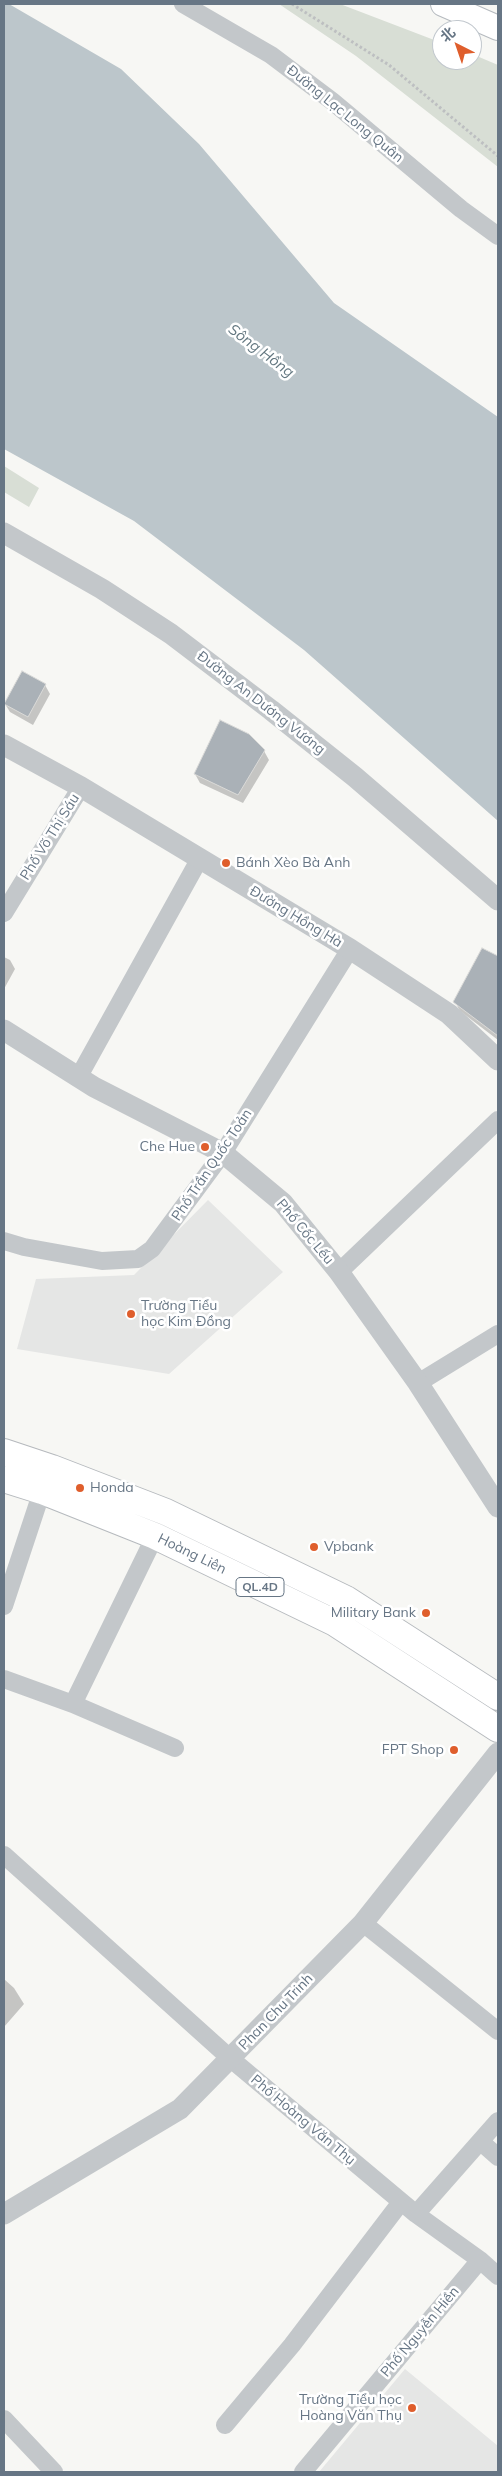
<!DOCTYPE html>
<html>
<head>
<meta charset="utf-8">
<style>
  body { margin:0 }
  #map { position:relative; width:502px; height:2476px; overflow:hidden; background:#f7f7f4; font-family:Mulish,"Noto Sans SC",sans-serif }
  canvas { display:block }
  .frame { position:absolute; inset:0; border:5px solid #677685; pointer-events:none }
  .north { position:absolute; left:432px; top:20px; width:50px; height:50px; box-sizing:border-box; background:#fff; border:1px solid #c2c8ce; border-radius:50%; rotate:319deg; font-size:14px; font-weight:700; line-height:20px; text-align:center; color:#677685 }
  .north::after { content:''; display:block; margin:auto; width:18px; height:22px; background:#df5e2c; clip-path:polygon(50% 0,100% 100%,50% 72%,0 100%) }
</style>
</head>
<body>
<div id="map">
<canvas width="502" height="2476"></canvas>
<div class="frame"></div>
<div class="north">北</div>
</div>
<script>
const ctx = document.querySelector('canvas').getContext('2d');
ctx.lineJoin = 'round';
function fill(path, color) { ctx.fillStyle = color; ctx.fill(path, 'evenodd'); }
const poly = rows => new Path2D(rows.map(r => 'M' + r).join(''));
function trace(path, color, width, dash) { ctx.strokeStyle = color; ctx.lineWidth = width; ctx.lineCap = dash ? 'butt' : 'round'; ctx.setLineDash(dash || []); ctx.stroke(path); }
function label(font, color, halo, rows, align = 'center') {
  ctx.font = font + ' Mulish,sans-serif'; ctx.lineWidth = 5; ctx.setLineDash([]); ctx.textBaseline = 'middle'; ctx.strokeStyle = halo; ctx.fillStyle = color; for (const [text, x, y, turn = 0] of rows) {
    ctx.save(); ctx.translate(x, y); ctx.rotate((+turn || 0) * Math.PI / 180); ctx.textAlign = isNaN(turn) ? turn : align; if (halo) ctx.strokeText(text, 0, 0); ctx.fillText(text, 0, 0); ctx.restore();
  }
}
fill(poly([
  [208,1200,283,1272,169,1374,17,1349,36,1279,134,1275],
  [405,2369,498,2446,498,2472,319,2472]
]), '#e5e6e5');
fill(poly([
  [279,4,340,4,442,43,442,60,472,60,472,54,498,65,498,167,356,56],
  [4,466,39,488,29,507,4,492]
]), '#d8ded5');
fill(poly([
  [4,4,9,4,121,69,199,144,334,303,498,417,498,821,304,650,134,521,4,449]
]), '#bcc6cb');
fill(poly([
  [45,685,50,694,33,725,10,712,5,704],
  [264,751,269,760,243,803,200,783,195,774],
  [4,957,10,960,15,969,4,989],
  [468,978,498,996,498,1040,460,1011,455,1002],
  [4,1979,14,1988,24,2004,4,2027]
]), '#0003');
const building = poly([
  [22,671,46,684,28,717,4,704,22,671],
  [220,720,249,734,265,750,238,795,194,774,220,720],
  [482,948,498,956,498,1036,453,1002,482,948]
]);
fill(building, '#aab1b7');
trace(building, '#d9d9d7', 1);
const secondary = poly([
  [443,4,498,28]
]);
const primary = poly([
  [4,1452,52,1468,166,1512,346,1599,498,1697],
  [4,1479,42,1491,155,1536,335,1623,498,1729]
]);
trace(secondary, '#b5babf', 26);
trace(primary, '#b6babe', 28);
trace(poly([
  [292,4,389,65,498,156]
]), '#bdbfc1', 3, [2.5, 2.5]);
trace(poly([
  [183,4,271,55,332,101,461,209,498,236],
  [4,913,81,787],
  [78,1078,200,858],
  [4,1241,24,1247,102,1261,138,1259,152,1249,223,1153,350,949],
  [339,1272,498,1120],
  [418,1383,498,1334],
  [4,1606,42,1491],
  [4,1679,73,1704,175,1748],
  [73,1704,155,1536],
  [4,1855,231,2059,416,2214,480,2260,498,2276],
  [363,1923,498,2031],
  [481,2142,498,2157],
  [416,2214,498,2121],
  [4,2419,54,2472],
  [225,2425,292,2345,401,2202],
  [303,2472,480,2260]
]), '#c3c7ca', 18);
trace(poly([
  [4,533,102,589,171,634,271,710,355,777,498,900],
  [4,745,81,787,350,949,449,1014,498,1060],
  [4,1030,94,1087,223,1153,283,1203,339,1272,418,1383,498,1507],
  [4,2214,180,2109,363,1923,498,1753]
]), '#c3c7ca', 21);
trace(secondary, '#fff', 24);
trace(primary, '#fff', 26);
for (const [x, y, r, color] of [
  [226,863,5,"#df5e2c"],
  [205,1147,5,"#df5e2c"],
  [131,1314,5,"#df5e2c"],
  [80,1488,5,"#df5e2c"],
  [314,1547,5,"#df5e2c"],
  [426,1613,5,"#df5e2c"],
  [454,1750,5,"#df5e2c"],
  [412,2408,5,"#df5e2c"]
]) { const dot = new Path2D(); dot.arc(x, y, r, 0, 2 * Math.PI); ctx.fillStyle = color; ctx.fill(dot); trace(dot, '#fff', 2); }
for (const [x, y, w] of [
  [260,1587,48]
]) { const box = new Path2D(); box.roundRect(x - w / 2, y - 9.5, w, 19, 4); ctx.fillStyle = '#fff'; ctx.fill(box); trace(box, '#677685', 1); }
label('bold 12px', '#677685', null, [
  ["QL.4D",260,1587]
]);
label('14px', '#677685', '#fff', [
  ["Đường Lạc Long Quân",345,114,39],
  ["Đường An Dương Vương",261,703,38],
  ["Phố Võ Thị Sáu",50,837,-58],
  ["Đường Hồng Hà",296,917,31],
  ["Phố Trần Quốc Toản",212,1165,-56],
  ["Phố Cốc Lếu",305,1232,50],
  ["Hoàng Liên",192,1554,26],
  ["Phan Chu Trinh",276,2012,-46],
  ["Phố Hoàng Văn Thụ",303,2120,40],
  ["Phố Nguyễn Hiền",420,2332,-50]
]);
label('14px', '#677685', '#fff', [
  ["Bánh Xèo Bà Anh",236,863],
  ["Che Hue",195,1147,"right"],
  ["Trường Tiểu",141,1306],
  ["học Kim Đồng",141,1322],
  ["Honda",90,1488],
  ["Vpbank",324,1547],
  ["Military Bank",416,1613,"right"],
  ["FPT Shop",444,1750,"right"],
  ["Trường Tiểu học",402,2400,"right"],
  ["Hoàng Văn Thụ",402,2416,"right"]
], 'left');
label('italic 15px', '#637780', '#fff', [
  ["Sông Hồng",261,351,37]
]);
</script>
</body>
</html>
